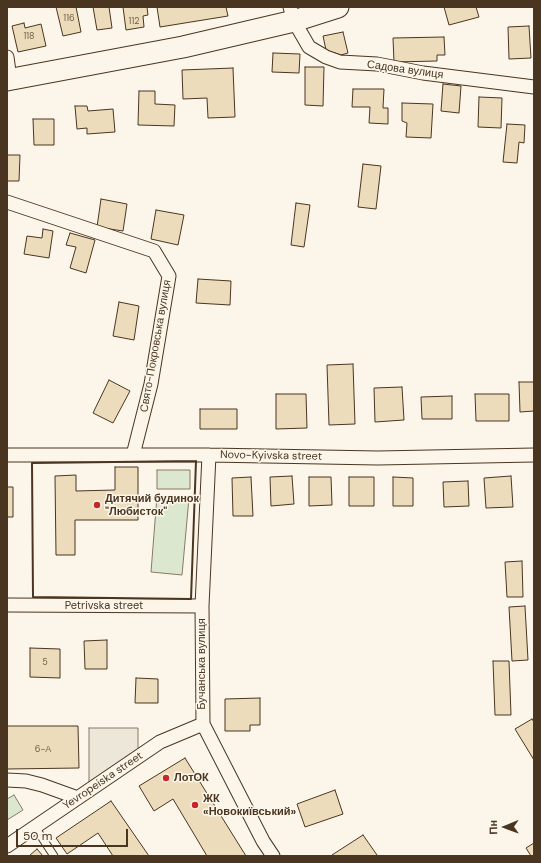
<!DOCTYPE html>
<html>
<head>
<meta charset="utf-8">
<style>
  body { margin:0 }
  #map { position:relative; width:541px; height:863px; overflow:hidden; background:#fbf6e9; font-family:"DM Sans",sans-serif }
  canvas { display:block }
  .frame { position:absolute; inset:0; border:8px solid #4a3520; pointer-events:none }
  .north { position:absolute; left:485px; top:807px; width:40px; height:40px; -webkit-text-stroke:3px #fbf6e9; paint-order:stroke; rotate:269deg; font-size:11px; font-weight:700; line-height:16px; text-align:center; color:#4a3520 }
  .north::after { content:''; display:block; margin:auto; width:14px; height:18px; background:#4a3520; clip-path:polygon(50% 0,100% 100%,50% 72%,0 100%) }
  .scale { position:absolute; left:16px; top:829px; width:112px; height:18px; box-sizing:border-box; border:2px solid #4a3520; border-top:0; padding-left:5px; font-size:12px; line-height:14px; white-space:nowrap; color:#4a3520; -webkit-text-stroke:3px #fbf6e9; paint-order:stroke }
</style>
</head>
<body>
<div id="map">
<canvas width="541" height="863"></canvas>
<div class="frame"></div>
<div class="north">Пн</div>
<div class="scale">50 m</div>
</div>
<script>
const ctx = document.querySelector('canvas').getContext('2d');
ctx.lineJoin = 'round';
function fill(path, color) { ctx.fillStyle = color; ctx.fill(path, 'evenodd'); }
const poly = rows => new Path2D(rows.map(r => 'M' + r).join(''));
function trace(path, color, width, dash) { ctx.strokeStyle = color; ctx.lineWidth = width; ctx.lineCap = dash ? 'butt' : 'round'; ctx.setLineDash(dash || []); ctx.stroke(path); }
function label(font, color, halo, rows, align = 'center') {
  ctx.font = font + ' "DM Sans",sans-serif'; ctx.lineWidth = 3; ctx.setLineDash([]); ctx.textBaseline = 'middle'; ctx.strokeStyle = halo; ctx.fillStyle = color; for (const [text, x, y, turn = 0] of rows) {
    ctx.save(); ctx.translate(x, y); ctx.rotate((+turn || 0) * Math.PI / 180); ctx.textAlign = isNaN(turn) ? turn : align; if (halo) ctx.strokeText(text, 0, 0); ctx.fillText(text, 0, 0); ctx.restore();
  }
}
const green = poly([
  [157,470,190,470,190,489,157,489,157,470],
  [157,496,189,498,182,575,151,572,157,496],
  [14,795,23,810,7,820,7,799,14,795]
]);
fill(green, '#dce7d0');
trace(green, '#887966', 1);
const parking = poly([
  [89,728,138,728,138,752,89,790,89,728]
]);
fill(parking, '#ede7d9');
trace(parking, '#887966', 1);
const building = poly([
  [56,7,76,7,81,32,63,36,56,7],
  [93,7,109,7,112,28,97,30,93,7],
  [123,7,147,7,148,15,143,16,144,27,126,30,123,7],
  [157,7,226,7,228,16,160,27,157,7],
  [444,7,476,7,479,17,449,25,444,7],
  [24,23,25,28,41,24,46,46,18,52,12,26,24,23],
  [529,26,531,58,509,59,508,27,529,26],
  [343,32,348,53,341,55,326,50,323,36,343,32],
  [444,37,445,55,437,55,437,61,394,62,393,38,444,37],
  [273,53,300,54,299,73,272,72,273,53],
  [305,67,324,67,323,106,305,105,305,67],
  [233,68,235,117,208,118,207,98,183,99,182,70,233,68],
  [443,84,461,86,459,113,441,111,443,84],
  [353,89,384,89,383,108,388,108,388,124,369,123,370,107,352,107,353,89],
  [139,91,155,91,155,104,175,105,174,126,138,125,139,91],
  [479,97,502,98,501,128,478,127,479,97],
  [402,103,433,104,431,138,406,137,407,123,402,121,402,103],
  [75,106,87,106,88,111,113,109,115,132,87,134,87,128,77,129,75,106],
  [33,119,54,119,54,145,34,145,33,119],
  [507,124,525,125,524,143,519,142,517,163,503,162,507,124],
  [7,155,20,155,19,181,7,181,7,155],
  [363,164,381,166,376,209,358,207,363,164],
  [101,199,127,204,123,231,97,227,101,199],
  [296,203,310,205,304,247,291,245,296,203],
  [156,210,184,215,178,245,151,239,156,210],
  [43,229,53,231,49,258,24,254,27,236,42,238,43,229],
  [70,233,95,240,86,273,70,268,76,247,66,245,70,233],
  [198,279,231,281,230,305,196,303,198,279],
  [119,302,139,306,134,340,113,336,119,302],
  [353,364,355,424,329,425,327,365,353,364],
  [109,380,130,391,113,423,93,413,109,380],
  [519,382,534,382,534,411,520,412,519,382],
  [402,387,404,420,375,422,374,388,402,387],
  [276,394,306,394,307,428,276,429,276,394],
  [475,394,509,394,509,421,476,421,475,394],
  [452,396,452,419,422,419,421,397,452,396],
  [200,409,237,409,237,429,200,429,200,409],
  [115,467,138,467,138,520,75,520,75,555,56,555,55,476,76,475,76,491,115,490,115,467],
  [292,476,294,504,271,506,270,477,292,476],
  [511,476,513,507,486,508,484,478,511,476],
  [251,477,253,516,233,516,232,478,251,477],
  [309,477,331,477,332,505,309,506,309,477],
  [349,477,374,477,374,506,349,506,349,477],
  [393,477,413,478,413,506,393,506,393,477],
  [468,481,469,506,444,507,443,482,468,481],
  [7,487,13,487,13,517,7,517,7,487],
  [522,561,523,597,507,597,505,562,522,561],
  [525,606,528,660,512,661,509,607,525,606],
  [107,640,107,669,85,669,84,641,107,640],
  [30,648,60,649,60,678,30,677,30,648],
  [493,661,509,661,511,715,495,715,493,661],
  [136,678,158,679,158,703,135,703,136,678],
  [260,698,260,725,250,725,250,731,225,731,225,699,260,698],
  [532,719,534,722,534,760,515,729,532,719],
  [7,726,78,726,79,768,7,769,7,726],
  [185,758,246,856,207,856,173,799,154,811,139,786,185,758],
  [335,790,343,814,305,827,297,804,335,790],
  [111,801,149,856,113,856,98,833,67,854,56,838,111,801],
  [363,835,377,855,375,856,333,856,332,855,363,835],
  [534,843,534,856,531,856,526,848,534,843],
  [37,849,43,856,29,856,37,849]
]);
fill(building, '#ecdcbc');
trace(building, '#4a3520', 1);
const service = poly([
  [35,827,54,856]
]);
const minor = poly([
  [290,7,294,21,309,47,326,57,340,62,377,64,423,73,534,87],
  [7,57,10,79],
  [7,202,154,251,169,276,151,384,133,455],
  [7,455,209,455,378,458,534,455],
  [209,455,202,606,203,724,263,841,273,856],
  [7,605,202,606],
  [7,780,26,781,42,785,78,798],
  [7,846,160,742,203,724]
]);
const primary = poly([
  [7,80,183,47,294,21,338,7]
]);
trace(service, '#4a3520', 9);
trace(minor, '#4a3520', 15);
trace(primary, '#4a3520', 23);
trace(service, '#fbf6e9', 7);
trace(minor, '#fbf6e9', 13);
trace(primary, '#fbf6e9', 21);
trace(poly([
  [196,461,191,599,33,597,32,463,196,461]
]), '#4a3520', 2);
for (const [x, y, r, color] of [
  [97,505,4,"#c62828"],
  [166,778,4,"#c62828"],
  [195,805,4,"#c62828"]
]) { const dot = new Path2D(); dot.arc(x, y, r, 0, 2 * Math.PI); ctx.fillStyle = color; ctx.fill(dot); trace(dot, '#fbf6e9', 1.5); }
label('9px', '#725f47', null, [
  ["116",69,19],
  ["112",134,22],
  ["118",29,37],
  ["5",45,663],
  ["6-А",43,750]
]);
label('11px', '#4a3520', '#fbf6e9', [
  ["Садова вулиця",405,70,8],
  ["Свято-Покровська вулиця",156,346,-80],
  ["Novo-Kyivska street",271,456,1],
  ["Petrivska street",104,606],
  ["Бучанська вулиця",202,664,-90],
  ["Yevropeiska street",103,781,-34]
]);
label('bold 11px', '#4a3520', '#fbf6e9', [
  ["Дитячий будинок",105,499],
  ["\"Любисток\"",105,512],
  ["ЛотОК",174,778],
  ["ЖК",203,799],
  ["«Новокиївський»",203,812]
], 'left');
</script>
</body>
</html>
